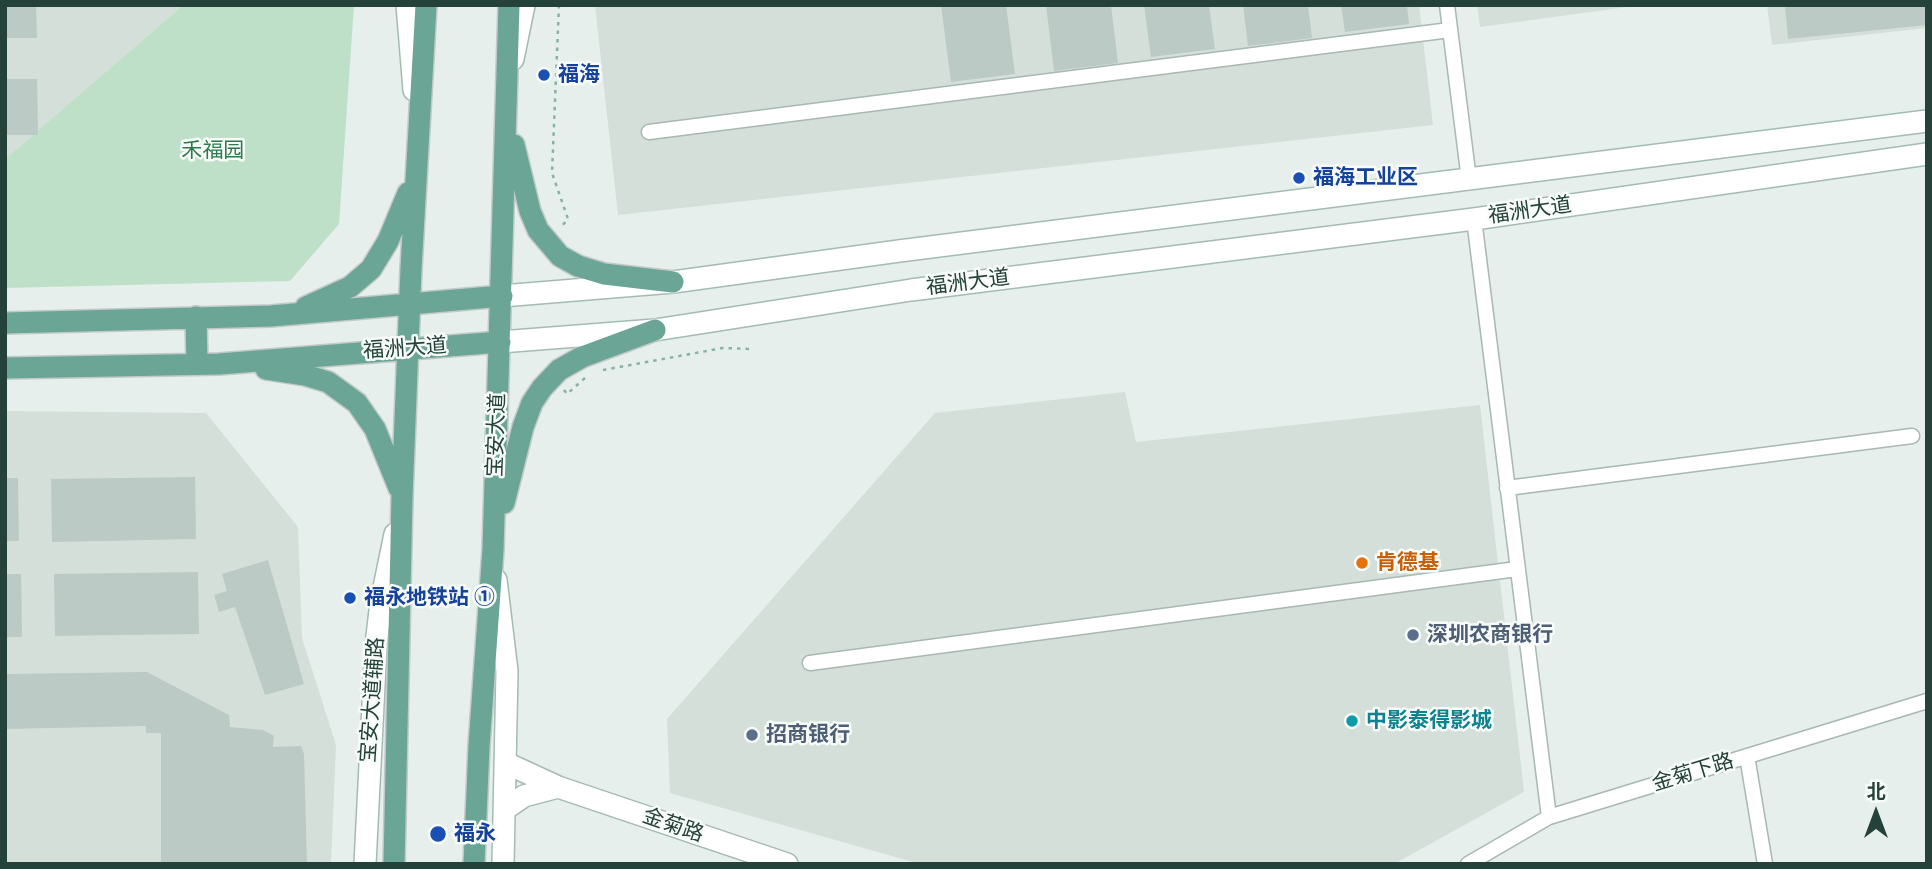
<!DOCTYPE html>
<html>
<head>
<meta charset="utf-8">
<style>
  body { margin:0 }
  #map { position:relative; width:1932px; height:869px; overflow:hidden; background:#e6efeb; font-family:"Space Grotesk","Noto Sans SC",sans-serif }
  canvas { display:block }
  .frame { position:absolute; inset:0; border:7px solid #24423a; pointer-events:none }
  .north { position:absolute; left:1841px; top:778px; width:70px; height:70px; -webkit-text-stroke:5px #f7fbf9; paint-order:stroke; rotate:0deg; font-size:19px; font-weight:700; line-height:28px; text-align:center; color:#24423a }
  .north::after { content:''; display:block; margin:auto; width:24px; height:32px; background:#24423a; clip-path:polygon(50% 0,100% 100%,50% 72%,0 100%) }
</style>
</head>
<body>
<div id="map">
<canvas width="1932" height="869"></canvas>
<div class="frame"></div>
<div class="north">北</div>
</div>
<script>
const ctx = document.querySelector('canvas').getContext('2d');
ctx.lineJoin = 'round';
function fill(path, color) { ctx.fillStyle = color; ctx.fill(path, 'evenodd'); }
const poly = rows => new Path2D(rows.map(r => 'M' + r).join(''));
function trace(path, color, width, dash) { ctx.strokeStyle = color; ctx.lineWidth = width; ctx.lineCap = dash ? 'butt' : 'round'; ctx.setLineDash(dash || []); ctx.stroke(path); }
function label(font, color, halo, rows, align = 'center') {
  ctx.font = font + ' "Space Grotesk","Noto Sans SC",sans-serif'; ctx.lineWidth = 5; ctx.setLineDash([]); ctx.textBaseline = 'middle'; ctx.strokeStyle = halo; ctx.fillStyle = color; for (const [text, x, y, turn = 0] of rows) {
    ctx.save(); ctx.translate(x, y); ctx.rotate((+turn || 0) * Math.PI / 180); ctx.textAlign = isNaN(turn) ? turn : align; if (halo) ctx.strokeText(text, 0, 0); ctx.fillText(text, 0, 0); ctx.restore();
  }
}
fill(poly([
  [5,5,183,5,5,159],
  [595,5,1419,5,1433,125,618,215],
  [1477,5,1642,5,1480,27],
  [1767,5,1927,5,1927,28,1772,45],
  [1125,392,1136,442,1480,405,1524,792,1394,864,920,864,670,793,667,719,935,413],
  [5,411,206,413,298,527,302,638,336,745,331,864,5,864]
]), '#d4dfda');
fill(poly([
  [183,5,354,5,339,224,290,281,5,288,5,159]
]), '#bfe0c8');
fill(poly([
  [5,5,36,5,37,38,5,38],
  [941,5,1006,5,1015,74,951,82],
  [1046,5,1111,5,1118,63,1054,71],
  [1144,5,1209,5,1215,49,1151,57],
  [1243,5,1308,5,1312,38,1248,46],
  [1341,5,1407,5,1409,24,1345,32],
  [1785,5,1927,5,1927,25,1788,39],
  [5,79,37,79,38,135,5,135],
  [195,477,196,539,52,542,51,479],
  [5,478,18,478,19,541,5,541],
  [268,560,304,684,265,695,235,607,219,612,214,595,227,591,222,574],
  [198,572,199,634,55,636,54,574],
  [5,574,21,574,22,637,5,637],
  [147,672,229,715,230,727,263,730,274,736,273,747,301,746,304,754,307,864,161,864,161,733,146,733,146,726,5,729,5,674]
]), '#bbcac4');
const street = poly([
  [1447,5,1469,180],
  [649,132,1450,30],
  [1474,219,1549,817],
  [1507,488,1912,436],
  [810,663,1517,569],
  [1747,756,1765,864],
  [1468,864,1549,817,1927,701]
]);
const secondary = poly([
  [407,5,414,90],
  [513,59,524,5],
  [502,296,673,282,899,251,1927,121],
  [500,342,655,330,911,290,1474,219,1927,154],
  [496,580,507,671,503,864],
  [506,763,558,787,787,864],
  [505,809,524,796,558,787],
  [365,864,376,645,381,602,395,534]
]);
const primary = poly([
  [514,145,530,211,538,230,560,256,578,266,604,274,673,282],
  [306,307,350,287,371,269,388,241,408,193],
  [196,317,197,364],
  [5,323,271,316,502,296],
  [5,368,219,364,500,342],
  [266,369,305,375,328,382,357,403,375,429,399,488],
  [504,503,523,427,532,403,542,388,559,370,582,357,655,330],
  [394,864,402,497,411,269,426,5],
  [474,864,479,746,493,550,509,5]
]);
trace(street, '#a8b8b2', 17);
trace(secondary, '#a4bbb3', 24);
trace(primary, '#c2cac8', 24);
trace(poly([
  [559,5,552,173,568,219,561,227],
  [603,370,723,348,751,349],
  [564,390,567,394,585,378]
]), '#86b3a5', 2.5, [3.5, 5]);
trace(street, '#fff', 14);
trace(secondary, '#fff', 21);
trace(primary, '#6aa596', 21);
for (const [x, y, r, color] of [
  [544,75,7,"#1a4fb4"],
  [1299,178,7,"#1a4fb4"],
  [1362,563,7,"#e8710a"],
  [350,598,7,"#1a4fb4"],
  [1413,635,7,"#5c6f8a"],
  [1352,721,7,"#0f9aa8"],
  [752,735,7,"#5c6f8a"],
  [438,834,9,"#1a4fb4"]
]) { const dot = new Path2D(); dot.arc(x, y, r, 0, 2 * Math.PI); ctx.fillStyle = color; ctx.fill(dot); trace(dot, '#f7fbf9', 2.5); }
label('bold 21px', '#164399', '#f7fbf9', [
  ["福海",558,75],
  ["福海工业区",1313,178],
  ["福永地铁站 ①",364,598],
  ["福永",454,834]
], 'left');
label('21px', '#2d7a4b', '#f7fbf9', [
  ["禾福园",213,151]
]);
label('21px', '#24423a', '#f7fbf9', [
  ["福洲大道",1530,211,-8],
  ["福洲大道",968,283,-7],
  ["福洲大道",405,349,-4],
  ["宝安大道",497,435,-88],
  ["宝安大道辅路",373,700,-86],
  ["金菊下路",1693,773,-17],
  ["金菊路",673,826,19]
]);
label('bold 21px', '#c56008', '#f7fbf9', [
  ["肯德基",1376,563]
], 'left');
label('bold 21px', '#4e5e75', '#f7fbf9', [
  ["深圳农商银行",1427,635],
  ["招商银行",766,735]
], 'left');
label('bold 21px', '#0d838f', '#f7fbf9', [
  ["中影泰得影城",1366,721]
], 'left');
</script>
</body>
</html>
